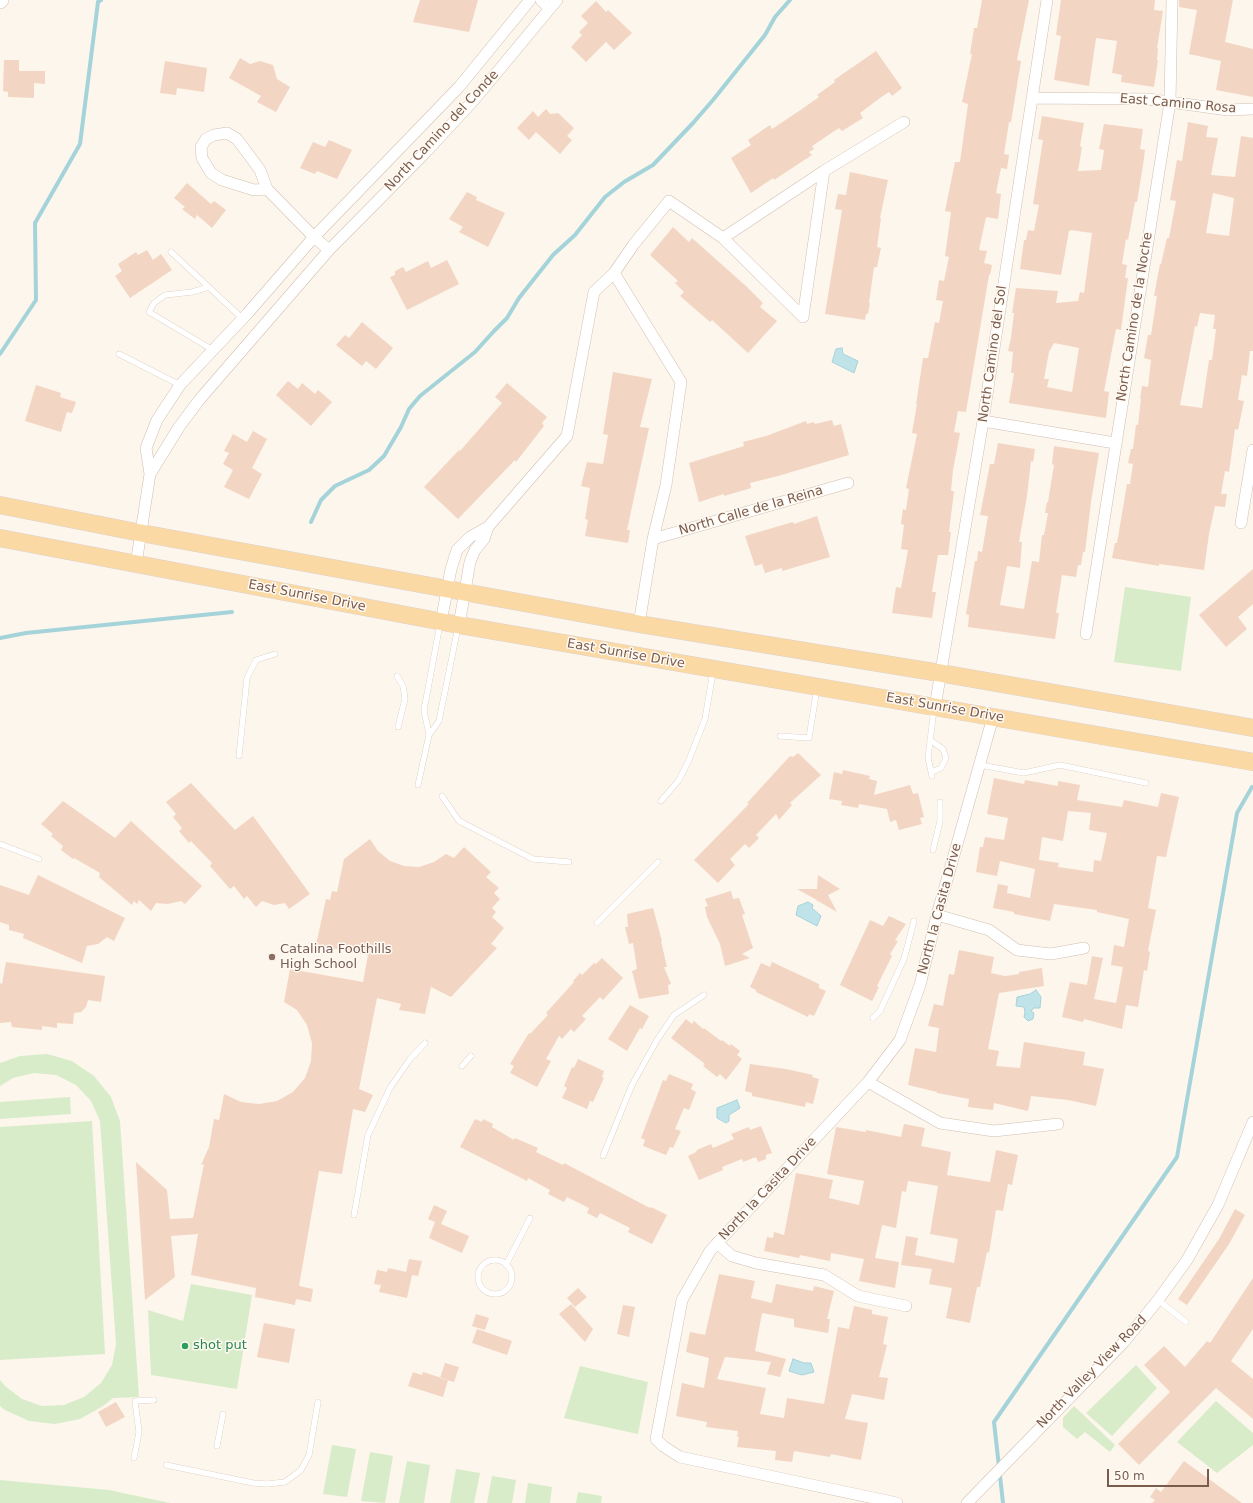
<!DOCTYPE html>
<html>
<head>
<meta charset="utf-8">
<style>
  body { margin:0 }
  #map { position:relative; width:1253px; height:1503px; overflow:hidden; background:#fdf6ec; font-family:"DejaVu Sans",sans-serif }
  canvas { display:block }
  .scale { position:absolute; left:1107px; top:1469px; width:102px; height:18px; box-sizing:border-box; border:2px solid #7a5c4d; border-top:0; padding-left:5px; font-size:12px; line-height:14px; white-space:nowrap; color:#7a5c4d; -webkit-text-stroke:3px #fffaf3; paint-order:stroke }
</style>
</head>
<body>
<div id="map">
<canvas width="1253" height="1503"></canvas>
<div class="scale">50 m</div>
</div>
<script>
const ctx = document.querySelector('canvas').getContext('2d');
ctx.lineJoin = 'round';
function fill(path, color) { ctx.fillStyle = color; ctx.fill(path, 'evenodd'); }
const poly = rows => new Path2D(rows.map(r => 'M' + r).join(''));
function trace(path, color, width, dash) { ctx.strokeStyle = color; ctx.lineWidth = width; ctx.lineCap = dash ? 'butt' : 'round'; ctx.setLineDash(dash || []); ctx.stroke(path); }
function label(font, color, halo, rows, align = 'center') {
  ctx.font = font + ' "DejaVu Sans",sans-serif'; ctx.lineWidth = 3; ctx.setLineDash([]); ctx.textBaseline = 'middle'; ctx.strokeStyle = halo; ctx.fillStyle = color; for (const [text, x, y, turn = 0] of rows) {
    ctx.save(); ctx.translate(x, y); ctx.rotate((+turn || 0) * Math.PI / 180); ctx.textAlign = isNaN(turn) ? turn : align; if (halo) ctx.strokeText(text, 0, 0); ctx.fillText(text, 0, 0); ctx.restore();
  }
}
fill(poly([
  [1125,587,1191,597,1181,671,1114,662],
  [47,1054,72,1061,94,1076,111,1097,120,1121,139,1397,113,1398,103,1406,80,1419,55,1424,29,1421,5,1410,0,1406,0,1380,5,1386,22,1399,42,1406,64,1405,84,1397,101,1383,112,1365,116,1344,100,1121,91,1101,76,1085,56,1075,34,1073,13,1078,0,1086,0,1063,20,1056],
  [70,1097,71,1114,0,1119,0,1102],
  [92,1121,105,1354,0,1360,0,1127],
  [191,1284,252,1295,237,1389,151,1375,148,1310,183,1321],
  [1136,1365,1157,1388,1112,1436,1086,1413],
  [580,1366,648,1382,638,1434,564,1418],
  [1216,1401,1253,1433,1253,1445,1217,1473,1177,1442],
  [1074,1406,1115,1445,1110,1452,1085,1432,1077,1439,1063,1427,1063,1418],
  [332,1445,356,1449,347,1497,323,1494],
  [370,1452,393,1456,385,1503,361,1501],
  [407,1461,430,1465,424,1503,399,1503],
  [456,1469,480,1473,474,1503,450,1503],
  [492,1476,516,1480,512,1503,487,1503],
  [0,1480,109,1490,170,1503,0,1503],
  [528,1483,552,1487,550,1503,525,1503],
  [578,1492,602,1496,601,1503,576,1503]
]), '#d8ecc9');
const water = poly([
  [842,348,843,354,858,361,854,373,832,362,836,349,842,348],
  [808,902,813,905,812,908,821,916,817,926,796,915,798,906,808,902],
  [1036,990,1041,997,1040,1008,1034,1008,1031,1011,1034,1013,1033,1019,1028,1021,1024,1017,1025,1012,1024,1007,1016,1006,1017,997,1030,994,1036,990],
  [737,1100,740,1108,729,1115,729,1121,726,1123,717,1118,717,1108,737,1100],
  [793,1359,804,1363,811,1363,814,1372,802,1375,789,1371,793,1359]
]);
fill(water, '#bfe3e8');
trace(water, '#a5d3da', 1);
trace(poly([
  [0,354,36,300,35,223,80,144,98,2,101,0],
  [311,522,321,500,335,486,369,470,384,456,401,427,409,409,420,396,475,352,494,331,507,318,519,298,553,255,575,235,605,197,624,182,653,165,693,123,713,100,765,35,775,17,790,0],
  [0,638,26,633,232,612],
  [1003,1503,994,1422,1177,1157,1237,813,1252,787]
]), '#a5d3da', 4);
fill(poly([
  [420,0,478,0,469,32,413,22],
  [982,0,1029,0,1017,60,1021,61,1011,122,1009,122,1004,154,1009,155,1007,169,1001,168,996,193,1001,194,998,219,986,217,979,250,987,251,984,263,992,265,990,275,989,275,966,412,958,411,954,432,960,433,953,470,951,491,954,491,949,532,951,532,948,555,938,555,932,592,936,592,932,618,892,613,896,587,901,588,908,550,901,549,904,525,901,524,903,509,906,510,909,489,906,488,917,434,912,433,917,404,916,405,923,358,928,358,935,322,939,323,943,301,936,300,939,280,944,281,949,257,945,256,951,212,945,211,955,162,960,162,968,104,962,102,972,54,970,54,974,28,977,28],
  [1061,0,1155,0,1154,10,1163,11,1157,48,1158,49,1157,60,1158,60,1154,87,1121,82,1122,75,1112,73,1117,41,1096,38,1089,86,1054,80,1061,36,1056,35],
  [1179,0,1233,0,1225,42,1253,49,1253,97,1216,90,1221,61,1189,54,1197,10,1179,7],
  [596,1,606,12,608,10,632,33,614,50,606,42,586,62,571,47,582,35,579,32,588,23,581,16],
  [876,51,902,88,892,96,889,92,880,98,860,113,863,118,842,131,839,128,812,146,814,149,809,152,812,155,774,180,773,178,751,193,731,158,751,145,748,140,770,125,772,129,799,111,819,97,817,95,835,82,834,80],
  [240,58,250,64,260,61,273,65,277,79,290,87,276,112,257,102,261,96,229,78],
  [4,60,19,60,19,71,45,71,45,84,34,83,34,98,8,97,8,92,3,91],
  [165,61,207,68,204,92,177,88,176,95,160,93],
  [546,109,550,114,558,113,574,128,567,136,572,140,560,154,536,132,529,140,517,128,533,111,538,117],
  [1042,116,1084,123,1080,146,1082,147,1078,171,1101,170,1104,150,1099,149,1104,124,1143,129,1140,149,1145,150,1143,165,1137,202,1135,202,1128,240,1126,239,1122,264,1127,265,1125,278,1128,278,1121,330,1116,329,1104,391,1109,392,1106,418,1009,403,1014,373,1011,373,1013,352,1008,351,1011,338,1014,313,1012,313,1016,288,1058,291,1056,303,1078,301,1080,292,1084,293,1092,233,1070,230,1070,231,1069,231,1061,275,1020,269,1024,240,1026,240,1028,230,1034,231,1039,205,1033,204,1043,140,1038,139],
  [1054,343,1079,348,1072,392,1047,387,1049,379,1044,379,1049,352],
  [1188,122,1208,126,1206,137,1218,138,1211,175,1235,177,1241,136,1253,138,1253,351,1250,351,1247,376,1242,375,1238,400,1244,401,1238,430,1235,429,1229,472,1225,471,1221,494,1227,494,1225,507,1215,506,1209,534,1204,570,1159,564,1159,566,1112,558,1115,543,1117,543,1127,484,1130,484,1133,464,1128,463,1131,449,1133,449,1136,425,1138,425,1141,399,1140,399,1142,386,1148,387,1151,360,1144,358,1148,335,1151,335,1157,296,1154,296,1160,264,1161,264,1167,238,1169,238,1171,227,1176,201,1170,200,1177,160,1182,161],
  [1213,193,1234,198,1229,236,1206,233],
  [1200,313,1215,315,1213,329,1216,329,1212,360,1209,360,1202,408,1180,405,1195,326,1197,327],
  [329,140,352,150,337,179,317,171,315,174,300,168,313,142,325,147],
  [850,172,888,180,880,218,881,218,877,247,881,248,877,267,874,267,869,303,870,303,868,314,866,314,865,320,825,314,842,210,835,209,838,194,846,195],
  [187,183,211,204,214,201,226,210,212,228,197,215,195,219,182,209,185,207,174,198],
  [467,192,477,197,476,200,505,213,488,247,459,232,463,227,449,219],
  [673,227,689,242,692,238,747,287,763,303,760,307,777,321,748,353,712,320,710,322,680,296,684,292,675,283,678,281,650,255],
  [147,250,153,260,161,254,172,270,130,298,115,276,122,271,118,264,136,252,138,255],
  [447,260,459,284,407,310,390,277,395,275,395,271,403,267,406,272,428,261,431,268],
  [362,322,393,348,376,369,366,361,362,366,336,345,345,335,349,338],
  [613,372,652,379,640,427,649,428,627,530,630,530,628,543,585,536,588,520,585,519,590,488,581,486,587,462,603,464,608,435,603,434],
  [288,381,298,389,302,383,315,394,318,390,332,402,311,426,276,395],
  [507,383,547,417,542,423,544,426,516,462,515,460,458,519,424,487,459,450,460,451,502,403,495,397],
  [36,385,61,393,60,397,76,402,72,413,67,412,61,432,25,421],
  [832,420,834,426,841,424,849,455,778,476,750,483,751,488,724,496,724,494,699,502,689,463,744,446,743,442,766,436,806,421,807,424,814,422,815,424],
  [253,431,267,439,252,468,262,474,249,499,224,487,233,470,223,464,229,453,224,451,233,434,247,442],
  [998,443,1035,449,1033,462,1031,461,1027,496,1019,542,1022,542,1020,568,1007,566,1000,605,1024,609,1032,561,1039,562,1042,535,1044,535,1048,513,1045,513,1047,502,1048,502,1054,465,1052,464,1054,446,1099,453,1091,502,1085,552,1083,552,1081,565,1078,565,1076,577,1062,575,1056,613,1059,613,1055,639,968,627,969,615,966,614,975,561,977,561,978,551,982,552,988,516,980,515,990,464,994,464],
  [817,516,830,557,782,571,782,568,765,573,762,564,755,566,745,536,793,522,794,524],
  [1253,569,1253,604,1238,617,1247,629,1226,647,1199,615],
  [798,753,821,775,790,803,792,805,779,820,776,814,756,835,759,838,749,848,745,844,730,859,735,865,718,883,694,860,749,804,747,803,790,756,793,757],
  [843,770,870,776,869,779,877,781,874,795,910,785,913,794,918,793,924,817,920,818,922,824,899,830,896,820,890,822,887,809,859,804,858,808,841,805,842,801,829,799,834,772,842,774],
  [994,778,1024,784,1025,780,1058,786,1058,781,1080,785,1077,800,1122,807,1124,800,1158,807,1161,793,1179,797,1166,857,1157,856,1148,908,1156,910,1148,951,1150,952,1147,971,1144,970,1138,1007,1126,1005,1122,1029,1084,1019,1083,1022,1062,1017,1070,982,1087,985,1092,956,1103,958,1094,999,1116,1003,1123,967,1111,965,1114,945,1124,947,1129,919,1097,912,1097,910,1054,904,1050,921,1014,914,1014,912,993,908,998,884,1008,886,1007,893,1030,898,1035,869,1000,861,997,876,976,872,980,847,983,847,985,837,1004,840,1008,818,987,814],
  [1068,811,1091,813,1089,830,1107,833,1101,861,1094,860,1093,872,1058,867,1059,863,1039,860,1042,837,1063,841],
  [191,783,235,830,253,816,310,894,289,909,285,903,274,905,262,901,256,907,247,896,244,899,234,886,230,889,210,866,212,863,191,841,189,843,179,831,182,828,173,817,176,814,166,802],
  [63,801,115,838,131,821,202,886,185,904,181,901,168,904,156,903,151,911,139,900,137,904,134,901,132,905,99,877,100,873,74,858,73,859,61,850,63,846,51,836,53,834,41,824],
  [370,839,378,851,390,861,404,866,419,867,434,862,446,854,454,858,464,847,491,872,486,877,499,888,494,893,500,899,492,908,496,912,492,917,504,928,491,944,497,948,451,997,431,987,425,1014,399,1010,401,1004,377,998,359,1089,373,1095,365,1112,353,1109,342,1174,319,1171,299,1286,313,1289,311,1302,296,1299,295,1305,255,1297,256,1288,191,1275,198,1234,171,1236,175,1277,145,1300,136,1162,167,1190,170,1219,193,1218,204,1164,201,1165,209,1147,214,1119,219,1120,224,1094,241,1102,259,1104,277,1101,293,1092,305,1078,311,1061,312,1043,307,1025,297,1010,284,1002,290,969,363,982,368,955,316,945,326,899,330,900,332,891,337,892,344,859],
  [38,875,125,918,114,941,107,937,98,944,87,946,82,963,23,938,24,934,9,930,9,925,0,922,0,885,29,895],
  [818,875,840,889,828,895,837,912,818,901,817,902,817,900,797,889,817,889],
  [731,891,733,899,739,898,745,914,742,915,753,948,742,954,750,958,725,966,720,944,707,917,705,907,708,906,705,899],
  [653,908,662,941,661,941,667,967,664,967,671,984,668,985,669,994,639,999,632,971,637,969,633,943,629,944,625,927,628,927,627,914],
  [889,916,906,924,895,940,898,941,890,954,892,956,877,986,879,987,872,1001,840,985,870,920,883,926],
  [959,950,994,957,991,973,1005,976,1019,974,1019,972,1042,968,1044,986,999,993,988,1049,999,1051,996,1066,1020,1068,1024,1042,1085,1052,1083,1065,1104,1069,1096,1106,1068,1100,1031,1096,1028,1111,994,1103,993,1110,968,1107,969,1099,937,1093,937,1092,908,1085,915,1048,936,1052,939,1028,928,1026,934,1004,943,1006,949,974,954,975],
  [602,958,623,978,603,1000,600,997,582,1016,586,1019,574,1032,571,1029,562,1039,559,1036,546,1059,551,1061,537,1087,510,1073,514,1066,510,1064,529,1033,530,1034,548,1015,546,1013,574,982,573,981,580,973,582,975,594,963,596,964],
  [6,962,105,976,101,1002,88,1000,86,1007,81,1012,74,1013,73,1024,57,1023,57,1028,42,1026,42,1030,12,1027,11,1022,0,1023,0,983,2,984],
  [772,962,819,984,819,988,826,991,814,1016,809,1014,808,1017,756,992,756,990,750,987,761,963,770,967],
  [630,1005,649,1016,642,1029,640,1028,627,1051,608,1039],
  [686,1019,692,1024,694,1021,703,1029,704,1028,721,1041,722,1040,730,1046,731,1044,740,1051,737,1055,742,1059,726,1080,720,1074,717,1077,703,1066,705,1064,671,1038],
  [578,1059,604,1071,602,1077,604,1078,593,1102,590,1101,587,1109,562,1098,567,1088,564,1086,572,1067,574,1068],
  [750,1064,786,1069,813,1075,812,1077,819,1079,813,1104,806,1102,805,1107,752,1096,752,1093,745,1091],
  [669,1074,693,1084,691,1089,696,1092,689,1110,684,1108,675,1129,681,1131,673,1148,670,1147,666,1155,643,1146,645,1140,641,1138,663,1080,666,1081],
  [475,1119,482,1122,483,1119,493,1124,492,1127,514,1140,515,1138,538,1148,536,1152,563,1165,564,1163,650,1208,651,1207,667,1215,652,1244,628,1232,630,1228,600,1213,597,1218,587,1213,589,1208,567,1197,564,1202,548,1194,550,1190,528,1178,527,1181,460,1147],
  [904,1124,925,1128,921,1146,951,1152,947,1175,990,1182,996,1150,1018,1155,1012,1185,1008,1184,1003,1211,996,1210,989,1253,987,1252,980,1287,977,1287,970,1323,946,1318,952,1288,929,1284,932,1269,901,1265,906,1236,918,1238,915,1255,954,1263,958,1239,930,1234,938,1186,908,1181,906,1192,902,1191,896,1228,882,1225,875,1258,899,1262,895,1288,859,1281,864,1259,831,1253,830,1261,800,1255,799,1258,764,1251,767,1237,773,1238,774,1232,784,1235,796,1173,833,1180,829,1198,859,1205,864,1181,827,1174,836,1127,866,1132,866,1130,901,1137],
  [761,1126,772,1153,766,1155,766,1159,758,1162,756,1157,743,1162,742,1159,722,1167,723,1170,699,1180,688,1156,696,1152,697,1150,711,1144,713,1148,734,1139,731,1134,749,1127,750,1130],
  [434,1205,447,1211,441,1224,469,1236,462,1253,429,1238,435,1222,428,1219],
  [1235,1209,1245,1215,1229,1244,1187,1305,1178,1299,1219,1239],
  [409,1259,422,1261,418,1276,412,1275,407,1298,379,1292,381,1285,374,1284,377,1270,387,1272,388,1268,406,1272],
  [719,1274,755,1281,751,1298,772,1303,776,1284,813,1291,814,1286,834,1291,827,1319,830,1319,828,1333,794,1327,794,1319,762,1313,755,1351,786,1359,780,1377,767,1374,771,1362,725,1357,717,1379,766,1388,760,1414,784,1418,787,1398,824,1404,838,1327,849,1329,854,1306,872,1310,872,1314,888,1317,883,1344,887,1345,879,1377,888,1378,884,1400,852,1394,845,1419,868,1423,861,1460,831,1454,830,1457,794,1451,792,1462,775,1460,776,1451,737,1447,739,1437,737,1437,738,1431,706,1427,707,1422,676,1416,682,1383,704,1388,709,1358,686,1352,690,1332,705,1335],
  [1253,1278,1253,1329,1231,1361,1253,1379,1253,1419,1216,1388,1139,1465,1118,1444,1170,1392,1144,1365,1164,1346,1185,1367,1207,1341,1210,1343],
  [578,1288,587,1297,575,1307,567,1298],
  [571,1304,593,1329,585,1342,559,1314],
  [623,1305,635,1307,629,1337,617,1334],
  [476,1314,489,1318,485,1330,472,1326],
  [264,1323,295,1329,289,1363,257,1357],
  [477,1329,512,1341,507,1355,472,1343],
  [445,1363,459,1367,454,1382,440,1378],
  [413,1372,422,1375,423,1372,448,1380,443,1397,408,1386],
  [116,1402,125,1417,106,1427,98,1412],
  [1184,1461,1242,1503,1152,1503,1155,1500,1150,1497,1156,1488,1161,1492]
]), '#f3d5c3');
const lane = poly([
  [171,252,243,319],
  [209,287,192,292,165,295,154,303,149,312,213,350],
  [119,354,180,385],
  [440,624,424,710,429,735,439,721,458,627],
  [397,676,403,686,405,699,398,727],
  [780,736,809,738,817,688],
  [930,740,943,749,946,758,941,768,932,772],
  [239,756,247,678,256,660,275,654],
  [980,765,1024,773,1060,765,1146,783],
  [932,776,928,758,934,709],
  [418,785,429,735],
  [442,796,459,821,533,859,569,862],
  [661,801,679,780,689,760,705,719,713,672],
  [0,844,39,859],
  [933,850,940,821,940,802],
  [597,923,658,862],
  [873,1018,880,1011,904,959,914,921],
  [462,1066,471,1056],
  [603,1156,632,1085,657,1040,674,1015,704,995],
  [354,1215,368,1135,390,1088,410,1059,425,1043],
  '478 1277a17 17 0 1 1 34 0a17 17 0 1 1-34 0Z',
  [506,1265,530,1218],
  [1158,1300,1186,1322],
  [217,1446,223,1414],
  [134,1458,139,1432,135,1401,154,1400],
  [166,1465,253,1483,267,1484,285,1482,301,1470,309,1455,318,1402]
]);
const street = poly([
  [541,0,549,8],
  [1032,98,1148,99,1228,110,1253,109],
  [267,189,254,190,222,180,211,173,202,158,201,147,206,139,214,135,227,133,237,139,260,170,267,189,314,237,329,250],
  [723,238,824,171],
  [614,273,681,382,666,485,653,539,639,624],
  [983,421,1115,443],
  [150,474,179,427,200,399,329,250,424,154,474,100,557,0],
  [1241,523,1253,450],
  [488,527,567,436,594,292,614,273,634,244,669,201,723,238,803,317,824,171,904,122],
  [653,539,848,483],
  [136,564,150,474,146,448,157,420,180,385,247,314,314,237,459,87,530,0],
  [441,622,451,569,457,550,470,537,488,527,484,539,475,550,470,562,459,625],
  [1086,634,1170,102,1172,0],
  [935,707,983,421,1047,0],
  [937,915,989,930,1017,950,1051,954,1084,948],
  [868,1082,940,1123,994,1131,1058,1124],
  [717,1243,732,1256,756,1263,824,1275,858,1296,906,1306],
  [897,1503,680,1457,663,1446,656,1439,682,1300,710,1251,868,1082,900,1040,920,985,937,915,993,717],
  [967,1503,1124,1342,1158,1300,1187,1260,1218,1205,1253,1122]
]);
const secondary = poly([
  [0,1,1,0]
]);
const primary = poly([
  [0,505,141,533,639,624,940,673,1253,728],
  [0,538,459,625,1253,762]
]);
trace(lane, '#d1beb0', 6);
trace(street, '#d1beb0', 12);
trace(secondary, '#d6c0b0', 16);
trace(primary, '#dad1cd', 18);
trace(lane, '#fff', 5.5);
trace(street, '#fff', 11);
trace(secondary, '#fff', 15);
trace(primary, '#fbd9a5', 17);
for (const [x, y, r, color] of [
  [272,957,4,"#8d6e63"],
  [185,1346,4,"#2e9e5b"]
]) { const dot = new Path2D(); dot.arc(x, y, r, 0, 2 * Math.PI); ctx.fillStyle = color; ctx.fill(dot); trace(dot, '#fffaf3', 1.5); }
label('13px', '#7a5c4d', '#fffaf3', [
  ["East Camino Rosa",1178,104,5],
  ["North Camino del Conde",442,131,-47],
  ["North Camino de la Noche",1135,317,-81],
  ["North Camino del Sol",993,354,-82],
  ["North Calle de la Reina",751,511,-16],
  ["East Sunrise Drive",307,596,11],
  ["East Sunrise Drive",626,654,10],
  ["East Sunrise Drive",945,708,10],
  ["North la Casita Drive",940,909,-75],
  ["North la Casita Drive",768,1189,-47],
  ["North Valley View Road",1092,1372,-46]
]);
label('13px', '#785e54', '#fffaf3', [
  ["Catalina Foothills",280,950],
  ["High School",280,965]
], 'left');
label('13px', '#27864d', '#fffaf3', [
  ["shot put",193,1346]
], 'left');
</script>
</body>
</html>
